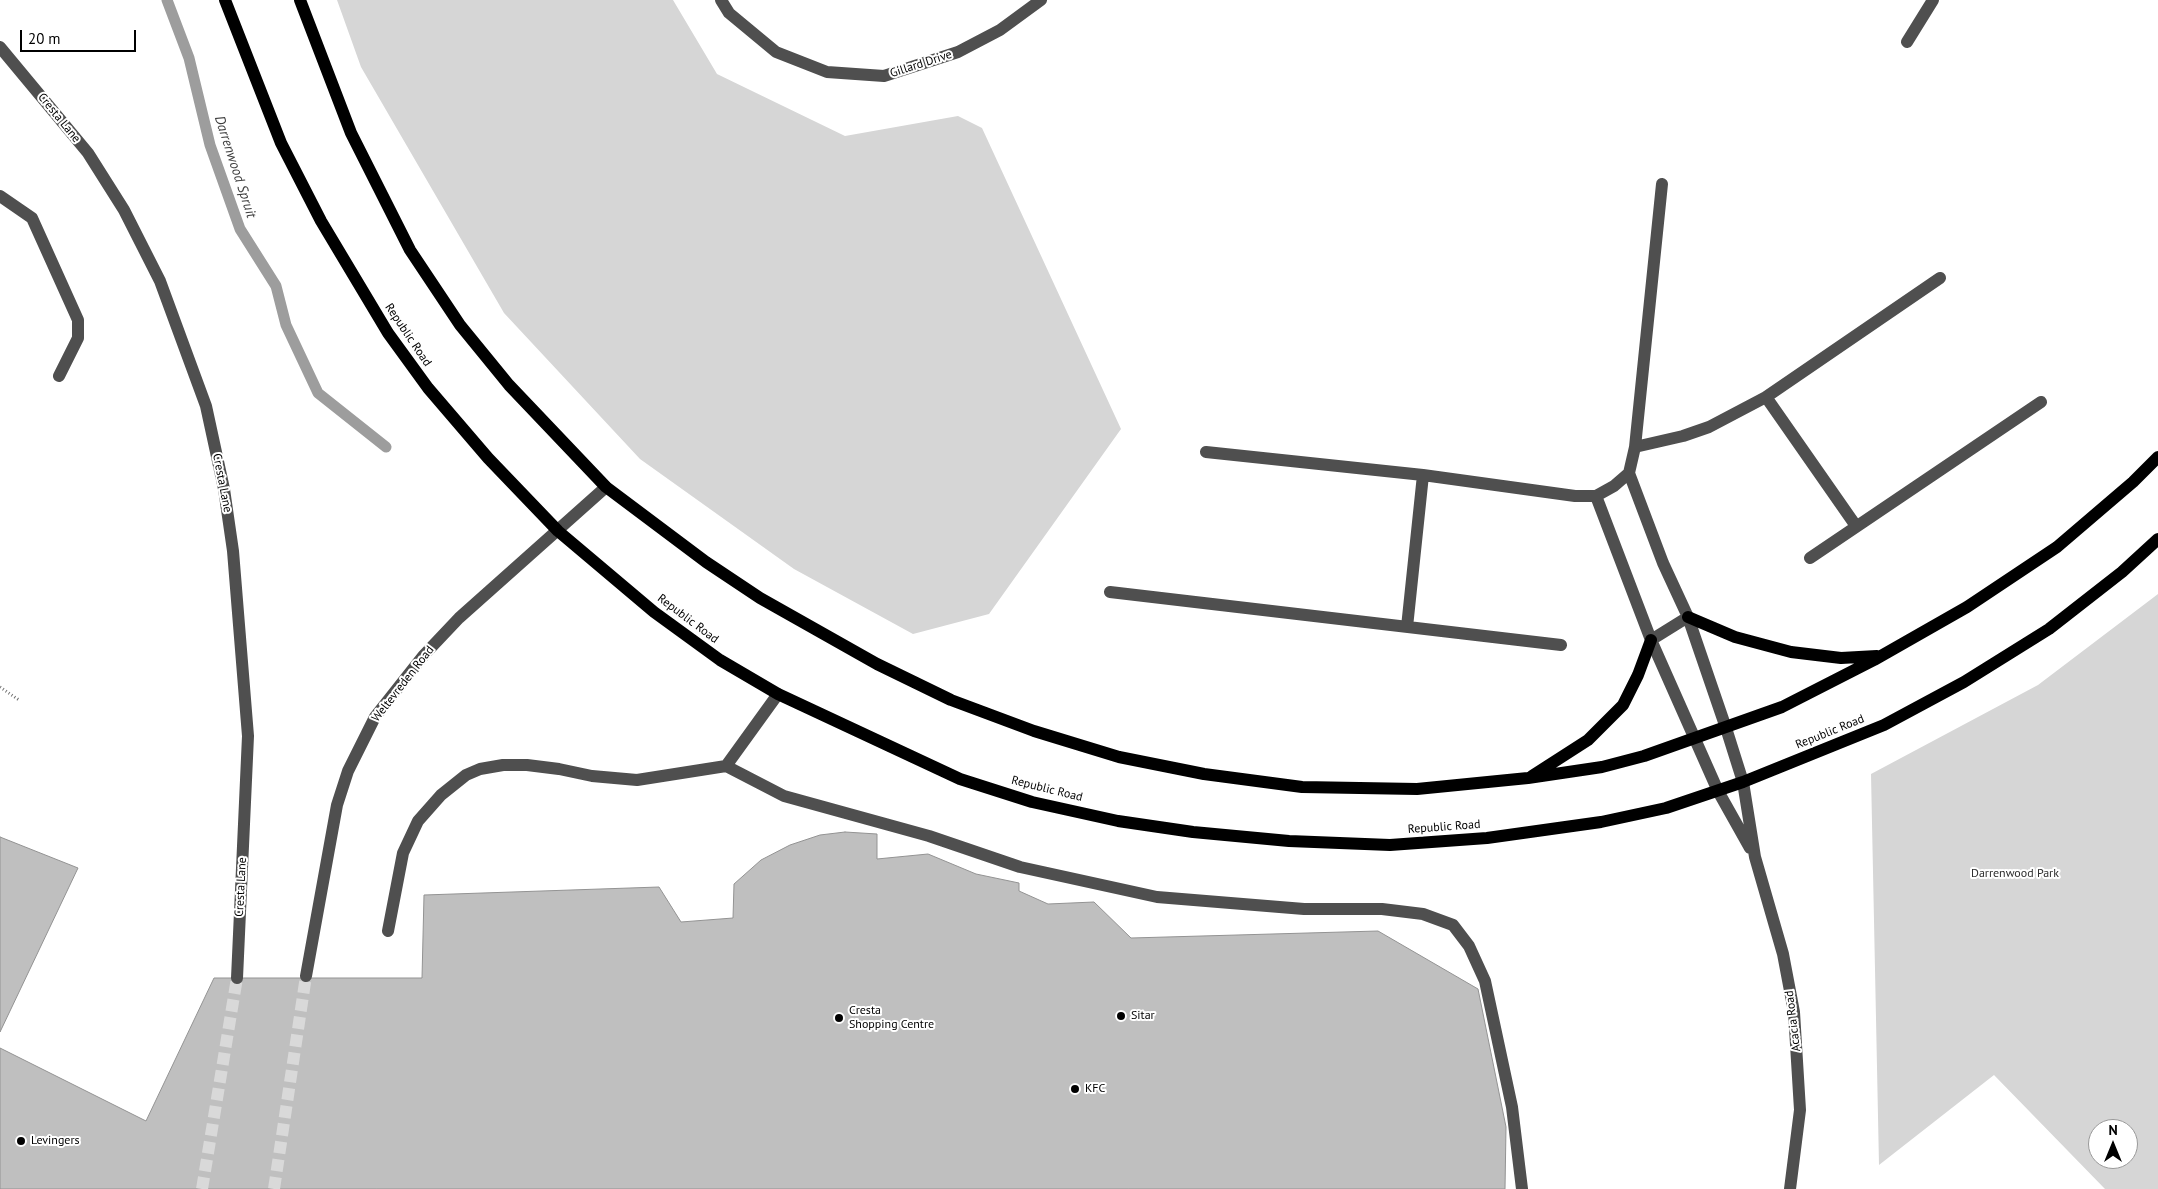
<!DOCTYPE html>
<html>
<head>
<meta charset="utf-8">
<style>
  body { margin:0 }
  #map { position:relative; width:2158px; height:1189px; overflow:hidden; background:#fff; font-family:"PT Sans",sans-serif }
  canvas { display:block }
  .north { position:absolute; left:2088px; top:1119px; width:50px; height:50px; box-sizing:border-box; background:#fff; border:1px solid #999; border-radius:50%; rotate:0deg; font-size:14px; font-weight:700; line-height:20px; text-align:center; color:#000 }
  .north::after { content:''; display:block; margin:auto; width:18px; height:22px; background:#000; clip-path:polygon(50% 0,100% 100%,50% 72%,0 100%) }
  .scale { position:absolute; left:20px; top:30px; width:116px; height:22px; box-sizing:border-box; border:2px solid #000; border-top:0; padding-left:6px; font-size:15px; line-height:18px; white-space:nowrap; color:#000; -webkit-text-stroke:4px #fff; paint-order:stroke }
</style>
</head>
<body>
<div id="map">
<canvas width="2158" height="1189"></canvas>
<div class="north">N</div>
<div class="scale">20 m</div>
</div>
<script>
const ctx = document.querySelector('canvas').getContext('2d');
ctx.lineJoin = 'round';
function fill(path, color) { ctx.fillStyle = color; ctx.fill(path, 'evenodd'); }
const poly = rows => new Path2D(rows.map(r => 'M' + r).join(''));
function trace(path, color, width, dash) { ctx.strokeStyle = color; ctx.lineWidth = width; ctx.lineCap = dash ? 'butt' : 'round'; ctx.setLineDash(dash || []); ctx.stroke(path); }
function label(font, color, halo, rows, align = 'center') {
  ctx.font = font + ' "PT Sans",sans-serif'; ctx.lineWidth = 4; ctx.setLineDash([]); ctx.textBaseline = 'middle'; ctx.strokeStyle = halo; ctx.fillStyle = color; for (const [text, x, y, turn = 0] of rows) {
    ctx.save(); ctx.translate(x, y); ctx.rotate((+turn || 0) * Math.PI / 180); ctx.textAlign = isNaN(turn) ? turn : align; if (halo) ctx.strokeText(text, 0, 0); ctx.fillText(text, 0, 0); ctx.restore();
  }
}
fill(poly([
  [337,0,673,0,717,74,845,136,958,116,982,128,1121,429,989,614,913,634,794,569,640,459,504,313,361,67],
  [2158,594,2158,1189,2105,1189,1994,1075,1879,1165,1871,774,2038,685],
  [2098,1129,2128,1129,2128,1159,2098,1159]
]), '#d6d6d6');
trace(poly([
  [167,0,189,58,210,145,240,229,276,286,286,325,318,393,386,447]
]), '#9d9d9d', 11);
const building = poly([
  [845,832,877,834,877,859,928,854,976,874,1019,883,1019,891,1048,904,1094,902,1131,938,1378,931,1478,989,1506,1127,1505,1189,0,1189,0,1048,146,1121,214,978,422,978,424,895,659,887,681,922,733,918,734,884,761,860,790,845,820,835,845,832],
  [0,837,78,868,0,1032,0,837]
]);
fill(building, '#bfbfbf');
trace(building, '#939393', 1);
trace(poly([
  [202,1189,237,978],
  [274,1189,306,976]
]), '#d9d9d9', 12, [12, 6]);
trace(poly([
  [0,687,19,700]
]), '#717171', 3, [1, 2.5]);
trace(poly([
  [721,0,729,13,776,52,827,72,884,76,958,52,1000,30,1041,0],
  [1907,42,1933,0],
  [0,47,88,153,124,210,160,281,206,406,224,489,233,551,248,736,237,978],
  [0,196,32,218,78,320,78,338,59,376],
  [1766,397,1856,526],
  [1635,447,1683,436,1709,427,1766,397,1940,278],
  [1206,452,1423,475,1575,496,1596,496,1614,486,1629,473,1635,447,1662,184],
  [1629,473,1663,563,1688,617,1726,728,1743,782,1755,857,1783,954,1794,1012,1800,1110,1790,1189],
  [1596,496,1651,640,1718,791,1750,848],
  [1810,558,2041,402],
  [1110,592,1561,645],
  [1407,627,1423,475],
  [1651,640,1688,617],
  [778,694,726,766,784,796,929,836,1020,867,1157,897,1304,909,1382,909,1423,914,1453,925,1469,946,1485,981,1512,1107,1522,1189],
  [388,931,403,853,418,821,441,795,466,775,480,769,503,765,527,765,559,769,592,776,637,780,726,766],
  [306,976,337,805,348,771,375,717,424,655,459,618,606,487]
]), '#4f4f4f', 12);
trace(poly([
  [225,0,281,143,321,221,388,333,428,388,488,458,558,531,654,612,720,660,778,694,960,779,1032,802,1118,821,1193,832,1289,841,1390,845,1487,838,1601,822,1666,808,1743,782,1884,725,1964,682,2049,629,2122,572,2158,539],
  [300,0,351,133,410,250,460,325,509,385,606,487,706,562,760,598,877,664,951,700,1034,731,1119,757,1204,774,1302,787,1417,789,1528,778,1602,767,1644,756,1782,707,1874,660,1967,607,2057,547,2133,482,2158,457],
  [1688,617,1735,637,1791,652,1841,658,1877,656],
  [1532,776,1588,740,1623,705,1638,675,1651,640]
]), '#000', 12);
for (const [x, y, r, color] of [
  [1121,1016,5,"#000"],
  [839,1018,5,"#000"],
  [1075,1089,5,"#000"],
  [21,1141,5,"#000"]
]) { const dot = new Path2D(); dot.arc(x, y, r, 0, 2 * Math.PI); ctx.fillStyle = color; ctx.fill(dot); trace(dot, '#fff', 2); }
label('12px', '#000', '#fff', [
  ["Gillard Drive",921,64,-18],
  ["Cresta Lane",59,118,51],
  ["Republic Road",408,335,56],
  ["Cresta Lane",222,483,79],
  ["Republic Road",688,619,37],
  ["Weltevreden Road",403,684,-52],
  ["Republic Road",1830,732,-22],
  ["Republic Road",1047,789,14],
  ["Republic Road",1444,827,-4],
  ["Cresta Lane",241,887,-87],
  ["Acacia Road",1793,1021,-97]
]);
label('12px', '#2d2d2d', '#fff', [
  ["Darrenwood Park",2015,874]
]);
label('12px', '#000', '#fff', [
  ["Cresta",849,1011],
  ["Shopping Centre",849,1025],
  ["Sitar",1131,1016],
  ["KFC",1085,1089],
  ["Levingers",31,1141]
], 'left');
label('italic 14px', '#3e3e3e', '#fff', [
  ["Darrenwood Spruit",235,167,72]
]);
</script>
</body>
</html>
